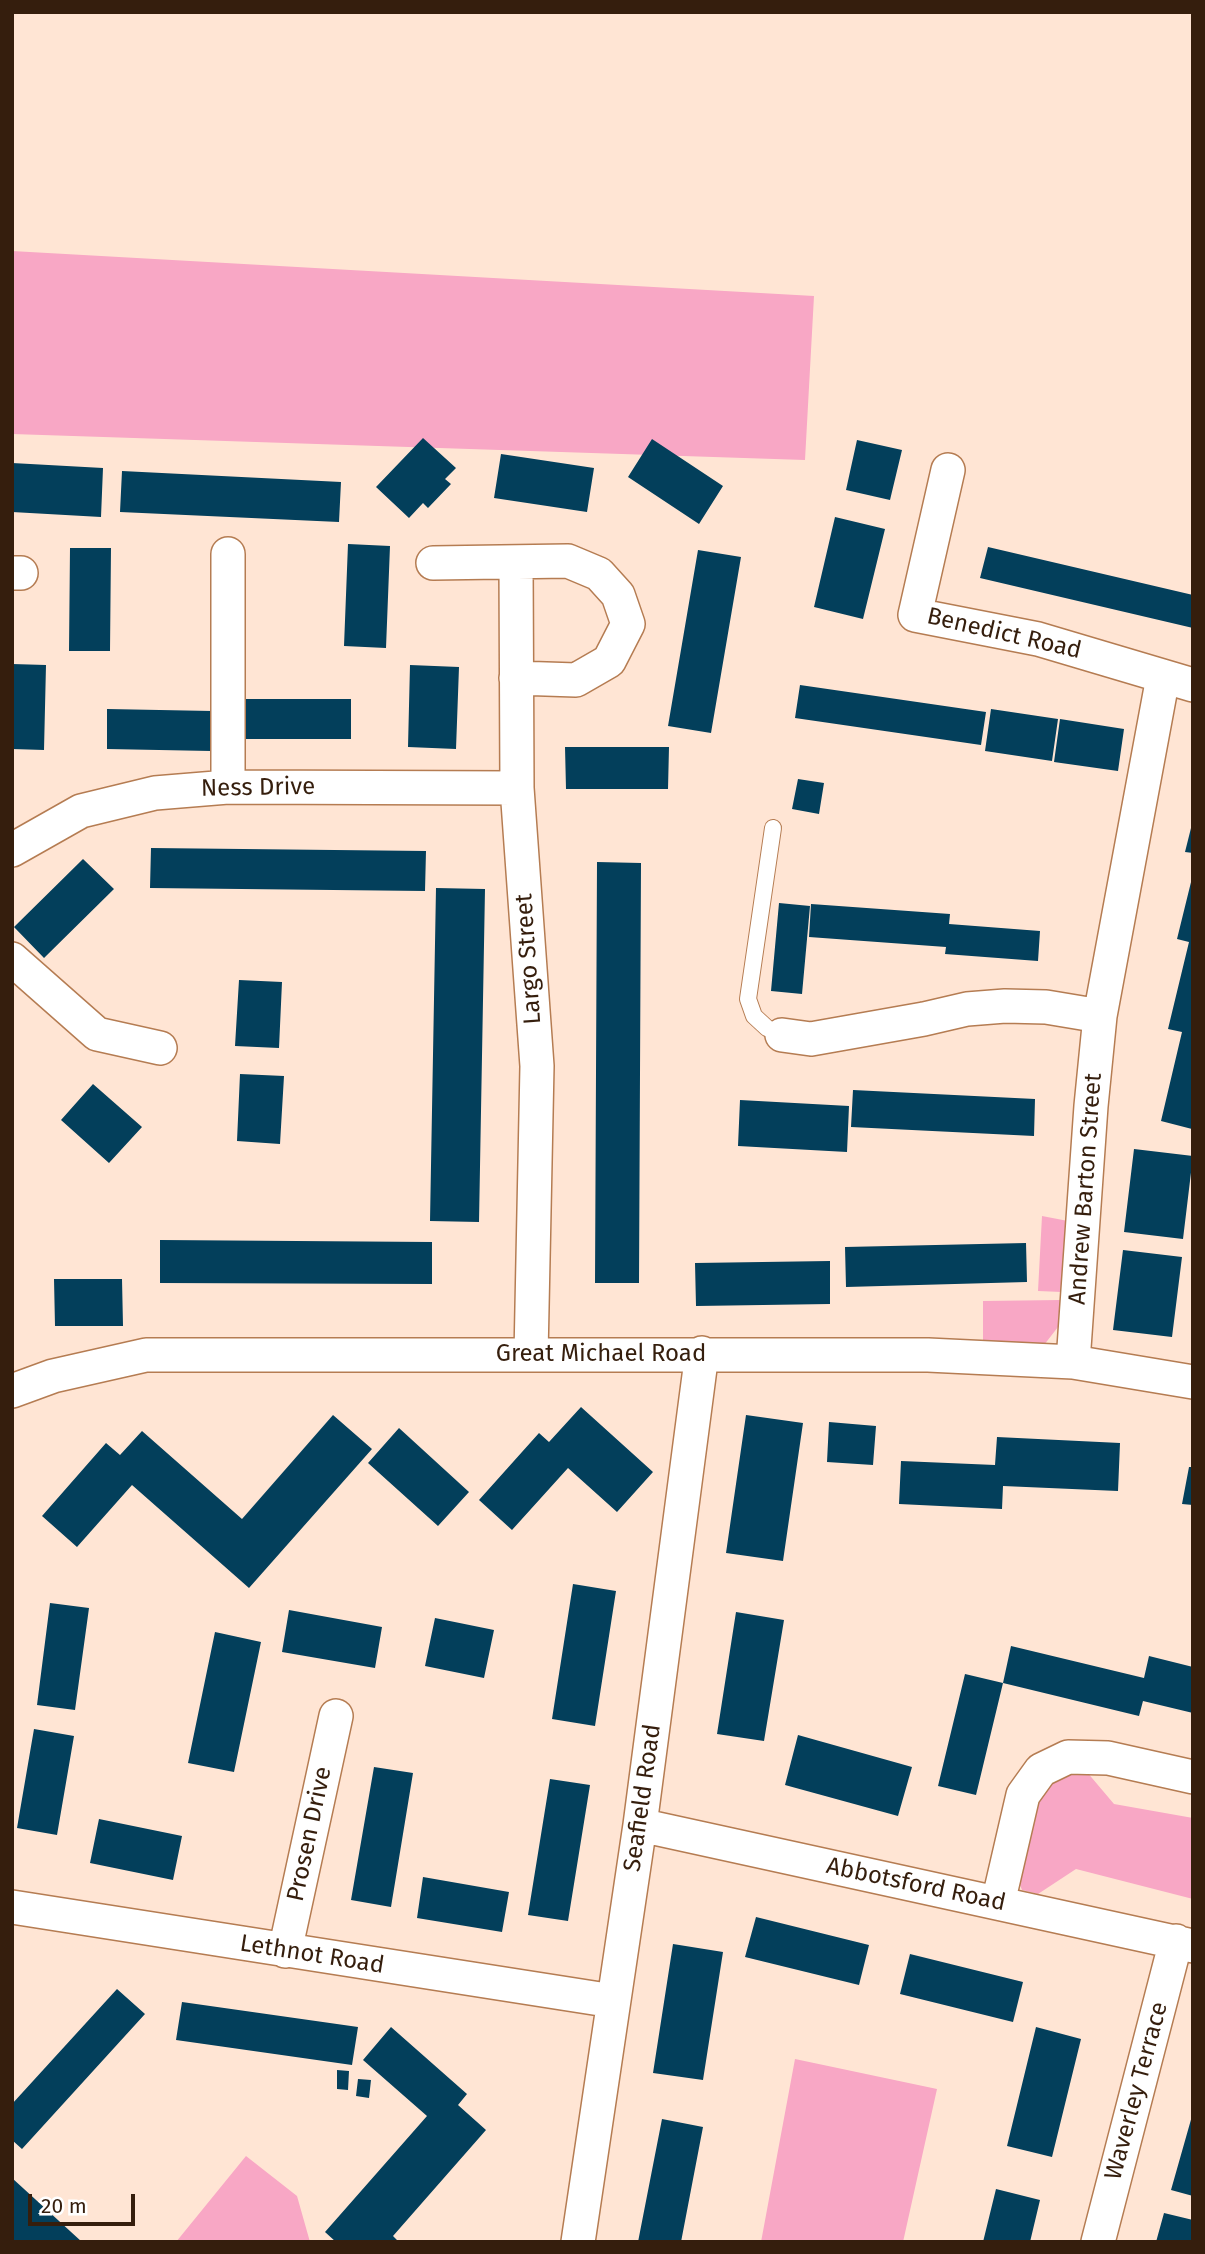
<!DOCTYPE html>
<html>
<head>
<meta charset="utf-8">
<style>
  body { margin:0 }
  #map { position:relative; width:1205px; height:2254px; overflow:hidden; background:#ffe5d4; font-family:"Fira Sans",sans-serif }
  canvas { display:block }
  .frame { position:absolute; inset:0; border:14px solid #351e0d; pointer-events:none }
  .scale { position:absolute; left:28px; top:2194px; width:107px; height:32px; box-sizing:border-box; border:4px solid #351e0d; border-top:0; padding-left:9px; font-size:21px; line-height:24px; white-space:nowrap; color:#351e0d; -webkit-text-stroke:5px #fff; paint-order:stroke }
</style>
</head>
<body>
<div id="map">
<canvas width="1205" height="2254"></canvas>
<div class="frame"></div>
<div class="scale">20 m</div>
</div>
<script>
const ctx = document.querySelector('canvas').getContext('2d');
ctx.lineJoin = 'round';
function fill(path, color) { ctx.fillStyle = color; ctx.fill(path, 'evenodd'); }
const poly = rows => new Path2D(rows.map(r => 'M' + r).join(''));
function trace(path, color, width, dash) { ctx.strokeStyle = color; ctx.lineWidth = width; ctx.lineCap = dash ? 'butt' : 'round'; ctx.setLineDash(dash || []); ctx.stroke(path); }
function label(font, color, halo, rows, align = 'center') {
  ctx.font = font + ' "Fira Sans",sans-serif'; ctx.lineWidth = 7; ctx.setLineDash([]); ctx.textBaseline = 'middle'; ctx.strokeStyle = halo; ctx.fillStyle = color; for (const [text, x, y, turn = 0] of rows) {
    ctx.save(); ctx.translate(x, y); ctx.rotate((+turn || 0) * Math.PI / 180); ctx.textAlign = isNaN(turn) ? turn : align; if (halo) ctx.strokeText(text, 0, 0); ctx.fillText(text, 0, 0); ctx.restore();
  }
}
fill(poly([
  [12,251,814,296,805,460,12,434],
  [1042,1216,1068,1221,1062,1292,1038,1291],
  [1061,1300,1058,1327,1044,1345,983,1347,983,1301],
  [1081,1765,1114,1804,1193,1818,1193,1899,1076,1869,1038,1894,1022,1890,1016,1875,1034,1794],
  [795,2059,937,2089,903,2242,761,2242],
  [246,2156,297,2196,310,2242,176,2242]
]), '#f8a7c5');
fill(poly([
  [423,438,456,468,445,479,451,484,428,508,423,503,409,518,376,487],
  [652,439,723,486,699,524,628,477],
  [857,440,902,450,890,500,846,490],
  [501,454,594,468,587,512,494,498],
  [12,463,103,468,101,517,12,512],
  [122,471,341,482,339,522,120,512],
  [835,517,885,529,863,619,814,607],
  [348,544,390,546,386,648,344,646],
  [988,547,1193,595,1193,628,980,578],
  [70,548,111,548,110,651,69,651],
  [698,550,741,557,711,733,668,726],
  [12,664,46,665,44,750,12,749],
  [410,665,459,667,456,749,408,747],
  [800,685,986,712,981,745,795,718],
  [245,699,351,699,351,739,245,739],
  [107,709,212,711,211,751,107,749],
  [991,709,1058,719,1052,761,985,751],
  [1060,719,1124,729,1118,771,1054,762],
  [565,747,669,747,668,789,566,789],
  [798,779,824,783,819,814,792,809],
  [1192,824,1193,824,1193,853,1185,852],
  [151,848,426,851,425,891,150,888],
  [83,859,114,889,44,958,14,927],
  [597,862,641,863,639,1283,595,1283],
  [1192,878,1193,878,1192,1129,1161,1121,1182,1032,1168,1029,1189,942,1177,939],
  [436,888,485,889,479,1222,430,1221],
  [779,903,810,906,802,994,771,991],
  [811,904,950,914,949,924,1040,931,1038,961,945,954,946,947,809,937],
  [239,980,282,982,279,1048,235,1046],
  [240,1074,284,1076,280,1144,237,1141],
  [93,1084,142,1127,109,1163,61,1120],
  [853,1090,1035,1099,1034,1136,851,1127],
  [740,1100,849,1106,847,1152,738,1146],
  [1134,1149,1193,1156,1183,1239,1124,1232],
  [160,1240,432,1242,432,1284,160,1283],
  [1026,1243,1027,1282,846,1287,845,1247],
  [1123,1250,1182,1257,1172,1337,1113,1330],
  [830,1261,830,1304,696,1306,695,1263],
  [54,1279,122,1279,123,1326,55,1326],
  [581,1407,653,1472,617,1512,568,1468,512,1530,479,1500,539,1433,549,1442],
  [333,1415,372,1449,249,1588,132,1485,77,1547,42,1516,106,1443,120,1455,142,1431,242,1519],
  [746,1415,803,1423,783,1561,726,1553],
  [829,1422,876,1426,873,1465,827,1462],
  [399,1428,469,1492,438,1526,368,1463],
  [997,1437,1120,1443,1118,1491,1003,1486,1002,1509,899,1504,901,1461,995,1465],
  [1189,1467,1193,1467,1193,1505,1182,1504],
  [573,1584,616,1591,595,1726,552,1719],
  [50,1603,89,1608,75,1710,37,1705],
  [289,1610,382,1627,375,1668,282,1652],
  [736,1612,784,1620,764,1741,717,1734],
  [435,1618,494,1630,484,1678,425,1666],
  [215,1632,261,1642,234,1772,188,1763],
  [1011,1646,1144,1678,1149,1656,1193,1667,1193,1713,1143,1701,1139,1716,1003,1683],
  [965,1674,1003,1683,976,1795,938,1786],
  [34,1729,74,1736,57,1835,17,1828],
  [798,1735,912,1767,898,1816,785,1785],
  [374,1767,413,1773,391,1907,351,1900],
  [550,1779,590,1785,568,1921,528,1915],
  [99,1819,182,1836,173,1880,90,1863],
  [423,1877,509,1892,502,1932,417,1918],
  [756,1917,869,1945,859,1985,745,1957],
  [673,1944,723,1952,703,2080,653,2073],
  [910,1954,1023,1982,1013,2022,900,1994],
  [117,1989,145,2014,22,2149,12,2140,12,2104],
  [182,2002,358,2027,352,2065,176,2040],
  [391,2027,467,2094,458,2105,486,2130,393,2236,399,2242,336,2242,325,2232,427,2116,363,2060],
  [1036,2027,1081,2039,1052,2157,1007,2146],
  [337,2070,349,2071,348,2090,337,2089],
  [358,2079,371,2080,369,2098,356,2096],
  [1192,2116,1193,2116,1193,2196,1171,2190],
  [662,2119,703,2127,681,2242,638,2242],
  [12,2178,82,2242,12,2242],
  [996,2189,1040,2200,1030,2242,983,2242],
  [1164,2213,1193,2220,1193,2242,1156,2242]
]), '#033f5b');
const service = poly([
  [773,828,748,999,754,1016,767,1028,782,1035]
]);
const minor = poly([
  [948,470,915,615,1038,639,1193,685],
  [516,562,517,788,537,1066,531,1355],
  [433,563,568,561,599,574,618,595,628,624,609,661,576,680,516,678],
  [12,573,21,573],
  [228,787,228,554],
  [12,850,81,811,155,793,228,787,517,788],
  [12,959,97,1034,160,1048],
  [782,1035,811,1039,924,1019,967,1009,1005,1006,1046,1007,1100,1016],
  [1073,1362,1091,1106,1100,1016,1163,677],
  [12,1391,53,1376,146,1355,928,1355,1073,1362,1193,1382],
  [640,1825,1193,1946],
  [998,1903,1023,1795,1041,1770,1068,1757,1108,1758,1193,1777],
  [12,1907,613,2001],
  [285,1951,336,1716],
  [578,2242,640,1825,702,1353],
  [1098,2242,1176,1941]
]);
trace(service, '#b57c52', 18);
trace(minor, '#b57c52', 36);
trace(service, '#fff', 16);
trace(minor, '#fff', 33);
label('24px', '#351e0d', '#fff', [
  ["Benedict Road",1004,634,13],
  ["Ness Drive",258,788,-1],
  ["Largo Street",529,959,-94],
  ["Andrew Barton Street",1086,1189,-86],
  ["Great Michael Road",601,1354],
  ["Seafield Road",643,1798,-82],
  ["Prosen Drive",310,1834,-78],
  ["Abbotsford Road",916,1885,12],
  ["Lethnot Road",312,1955,9],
  ["Waverley Terrace",1137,2091,-75]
]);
</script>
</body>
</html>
